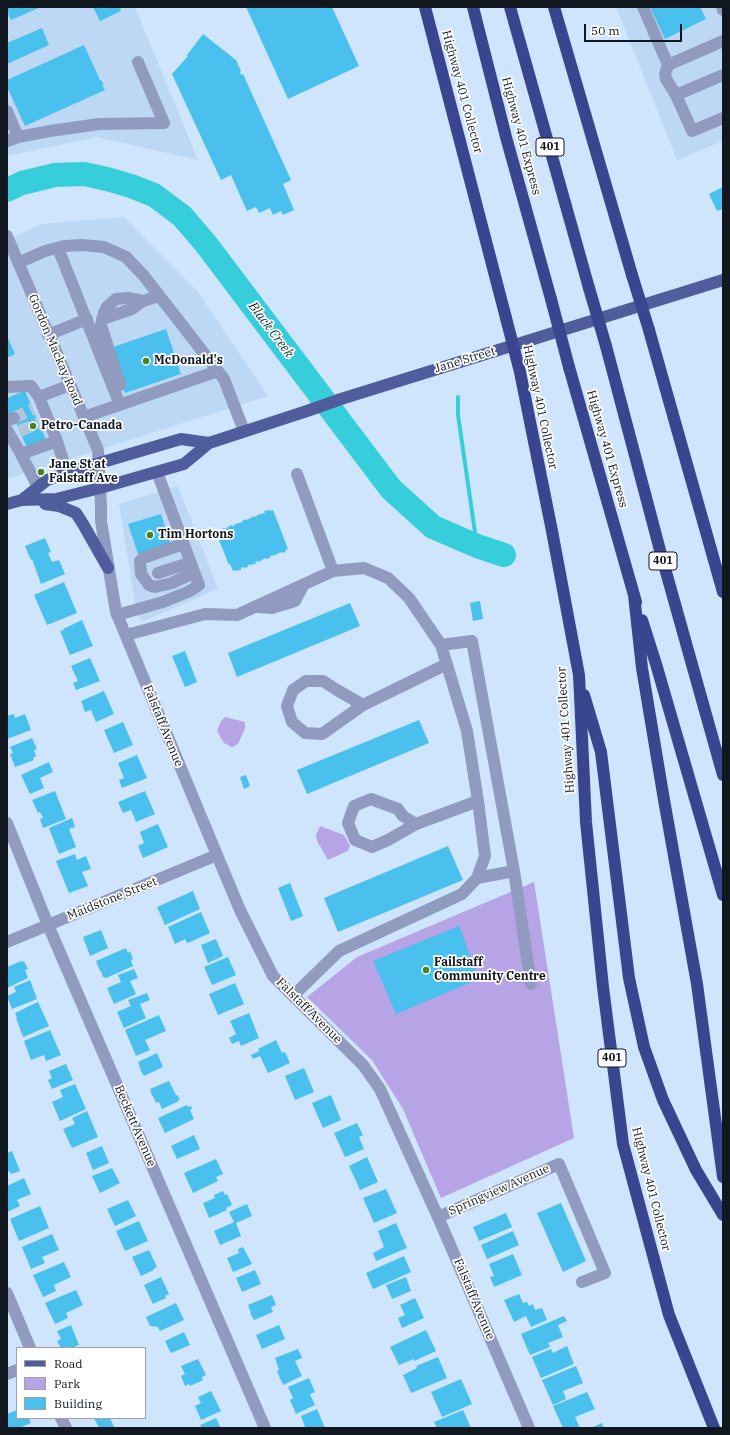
<!DOCTYPE html>
<html>
<head>
<meta charset="utf-8">
<style>
  body { margin:0 }
  #map { position:relative; width:730px; height:1435px; overflow:hidden; background:#cfe5fd; font-family:"IBM Plex Serif",serif }
  canvas { display:block }
  .frame { position:absolute; inset:0; border:8px solid #10171f; pointer-events:none }
  .legend { position:absolute; left:16px; top:1347px; width:130px; height:72px; box-sizing:border-box; background:#fff; border:1px solid #9fa2a5; margin:0; padding:5px 7px; list-style:none; font-size:12px; color:#10171f }
  .legend li { display:flex; align-items:center; gap:8px; height:20px }
  .legend b { width:20px; border:1px solid #9fa2a5 }
  .scale { position:absolute; left:584px; top:24px; width:98px; height:18px; box-sizing:border-box; border:2px solid #10171f; border-top:0; padding-left:5px; font-size:12px; line-height:14px; white-space:nowrap; color:#10171f; -webkit-text-stroke:3px #fff; paint-order:stroke }
</style>
</head>
<body>
<div id="map">
<canvas width="730" height="1435"></canvas>
<div class="frame"></div>
<ul class="legend">
<li><b style="height:5px;background:#4f5d9d"></b>Road</li>
<li><b style="height:11px;background:#b6a4e7"></b>Park</li>
<li><b style="height:11px;background:#49c0ed"></b>Building</li>
</ul>
<div class="scale">50 m</div>
</div>
<script>
const ctx = document.querySelector('canvas').getContext('2d');
ctx.lineJoin = 'round';
function fill(path, color) { ctx.fillStyle = color; ctx.fill(path, 'evenodd'); }
const poly = rows => new Path2D(rows.map(r => 'M' + r).join(''));
function trace(path, color, width, dash) { ctx.strokeStyle = color; ctx.lineWidth = width; ctx.lineCap = dash ? 'butt' : 'round'; ctx.setLineDash(dash || []); ctx.stroke(path); }
function label(font, color, halo, rows, align = 'center') {
  ctx.font = font + ' "IBM Plex Serif",serif'; ctx.lineWidth = 3.5; ctx.setLineDash([]); ctx.textBaseline = 'middle'; ctx.strokeStyle = halo; ctx.fillStyle = color; for (const [text, x, y, turn = 0] of rows) {
    ctx.save(); ctx.translate(x, y); ctx.rotate((+turn || 0) * Math.PI / 180); ctx.textAlign = isNaN(turn) ? turn : align; if (halo) ctx.strokeText(text, 0, 0); ctx.fillText(text, 0, 0); ctx.restore();
  }
}
fill(poly([
  [7,7,135,7,198,160,97,137,7,156],
  [616,7,723,7,723,141,677,160],
  [124,217,198,292,268,396,7,479,7,240,42,224],
  [178,486,218,589,141,622,135,603,119,504]
]), '#bdd8f5');
fill(poly([
  [225,717,245,722,245,728,238,744,232,747,224,743,217,731,221,721],
  [320,826,344,835,350,846,348,851,328,860,317,841,316,835],
  [534,882,574,1138,441,1198,403,1109,372,1060,307,997,357,957]
]), '#b6a4e7');
trace(poly([
  [458,397,458,415,477,546]
]), '#36cedb', 4);
trace(poly([
  [7,190,22,183,55,175,84,174,107,179,131,186,154,195,182,216,206,244,391,489,433,527,477,546,504,555]
]), '#36cedb', 24);
fill(poly([
  [7,7,41,7,11,20,7,12],
  [93,7,120,7,121,11,100,21],
  [246,7,332,7,359,66,288,99],
  [650,7,700,7,706,19,665,39],
  [42,28,49,45,7,64,7,43],
  [203,34,236,60,241,71,240,72,241,75,243,74,291,180,283,184,294,210,283,215,281,211,273,215,270,208,259,213,256,207,247,211,231,175,221,180,172,74,188,56,187,55],
  [84,45,100,80,101,80,104,85,102,85,105,90,25,126,7,87,7,80],
  [723,187,723,209,717,211,709,194],
  [166,329,181,374,125,393,110,348],
  [7,336,15,354,7,358],
  [25,391,46,440,27,448,13,415,7,417,7,398],
  [269,510,269,511,273,510,288,549,285,550,286,552,281,553,281,552,273,556,273,555,270,556,270,558,266,559,265,558,259,562,258,561,255,562,256,564,248,565,248,567,244,568,243,567,241,568,241,570,233,571,230,564,229,565,219,540,220,540,217,532,220,531,220,530,224,528,225,529,228,528,227,527,232,525,232,526,235,525,235,524,243,522,242,521,246,519,247,520,254,516,254,517,257,516,257,515,265,513,264,511],
  [161,514,171,545,139,557,128,524],
  [45,538,51,552,48,553,52,562,59,560,65,574,41,584,32,559,31,560,25,546],
  [64,582,77,613,47,625,34,595],
  [480,601,483,619,473,621,470,603],
  [350,603,360,626,237,677,228,653],
  [82,620,93,646,70,655,60,631,64,630,63,629],
  [185,651,197,682,185,687,172,656],
  [90,658,100,681,76,690,73,683,78,681,71,666],
  [104,691,114,714,96,722,91,710,85,712,81,701],
  [14,714,15,718,25,714,31,730,7,739,7,716],
  [419,720,429,743,307,794,297,770],
  [123,722,133,745,114,753,104,730],
  [32,738,37,749,34,750,36,756,33,758,34,760,15,767,10,754,13,753,10,747],
  [137,755,147,778,122,788,119,780,124,778,118,763],
  [49,762,53,772,40,778,44,788,30,794,21,775],
  [246,775,250,786,244,789,240,777],
  [55,791,66,819,43,828,40,819,43,818,40,812,38,813,32,800],
  [145,791,155,814,136,822,131,810,123,813,118,802],
  [72,818,75,827,69,829,76,847,59,854,49,828],
  [158,824,168,847,143,858,138,846,144,843,140,832],
  [448,846,463,880,338,932,324,898],
  [75,854,77,860,86,856,91,869,82,872,88,886,69,893,56,861],
  [290,883,303,916,291,921,278,888],
  [193,891,200,909,165,925,157,907],
  [201,912,210,933,190,942,187,943,185,939,175,944,168,927],
  [459,926,479,979,396,1014,373,961],
  [101,930,108,948,90,956,83,937],
  [216,939,223,956,208,963,201,945],
  [126,948,128,953,130,951,133,959,131,960,133,966,106,978,103,977,101,971,100,971,96,961],
  [228,957,236,975,212,985,204,967],
  [21,961,21,962,24,961,28,969,25,970,28,978,7,988,7,967],
  [134,969,138,978,130,981,136,994,114,1004,107,988,121,982,118,975],
  [30,980,37,999,12,1009,7,996,16,992,14,987],
  [235,983,244,1004,218,1015,209,994],
  [147,993,150,1000,140,1004,146,1018,124,1028,117,1012,131,1006,128,1000],
  [38,1002,49,1026,23,1037,16,1018,17,1018,15,1013],
  [249,1013,259,1038,241,1046,239,1041,232,1044,229,1038,236,1034,230,1021],
  [159,1015,166,1031,145,1040,150,1050,136,1056,125,1030],
  [50,1030,61,1055,46,1061,44,1055,31,1060,24,1041],
  [276,1040,282,1053,285,1052,290,1063,268,1073,260,1056,253,1059,251,1055,259,1051,258,1049],
  [157,1053,163,1067,144,1076,140,1070,141,1070,138,1062],
  [66,1064,73,1080,52,1089,48,1080,52,1078,49,1071],
  [304,1068,314,1092,295,1100,285,1076],
  [169,1081,176,1095,177,1095,180,1099,178,1100,179,1101,162,1109,159,1102,156,1103,153,1096,152,1096,150,1089],
  [75,1084,86,1109,60,1121,52,1102,63,1097,60,1090],
  [331,1095,341,1120,323,1128,312,1103],
  [187,1105,188,1107,191,1106,192,1109,190,1110,194,1119,165,1133,158,1118],
  [87,1111,98,1137,72,1148,63,1129,75,1124,72,1118],
  [357,1123,363,1135,359,1137,364,1149,345,1157,334,1133],
  [194,1135,200,1149,177,1159,171,1146],
  [102,1146,109,1163,93,1170,86,1153],
  [12,1151,20,1171,11,1174,9,1171,7,1172,7,1153],
  [367,1157,378,1182,360,1190,349,1166],
  [216,1159,223,1174,216,1177,218,1181,193,1193,184,1173],
  [112,1168,120,1183,100,1193,92,1176],
  [24,1178,31,1194,17,1200,20,1206,7,1212,7,1186],
  [386,1189,397,1213,374,1223,363,1198],
  [223,1191,225,1195,227,1194,232,1205,226,1208,227,1210,209,1218,203,1203,215,1198,214,1195],
  [128,1200,136,1216,115,1226,107,1209],
  [561,1203,586,1261,563,1272,537,1213],
  [247,1204,252,1216,236,1223,241,1236,220,1245,214,1231,234,1222,229,1212],
  [40,1206,49,1228,19,1241,10,1219],
  [506,1213,512,1227,479,1241,473,1227],
  [139,1221,148,1241,125,1251,116,1231],
  [396,1223,407,1248,376,1261,373,1253,384,1247,378,1231],
  [513,1231,519,1245,487,1259,481,1245],
  [52,1234,59,1250,42,1257,45,1263,31,1269,22,1247],
  [243,1247,252,1264,233,1272,227,1258,239,1253,238,1249],
  [149,1250,157,1267,153,1269,154,1270,141,1276,132,1257],
  [513,1254,522,1275,494,1287,490,1277,494,1276,489,1264],
  [404,1256,411,1272,373,1289,366,1273],
  [64,1262,71,1277,54,1285,56,1291,43,1297,33,1275],
  [255,1270,261,1284,242,1292,236,1278],
  [161,1277,169,1294,165,1296,166,1298,153,1304,144,1285],
  [406,1277,411,1291,392,1299,386,1285],
  [76,1290,83,1305,66,1313,68,1318,55,1324,45,1303],
  [519,1294,523,1303,527,1302,529,1306,533,1304,535,1310,542,1308,547,1320,531,1327,526,1316,514,1322,504,1300],
  [272,1295,276,1305,271,1307,273,1312,254,1320,250,1313,251,1313,248,1305],
  [415,1298,424,1318,402,1328,398,1318,405,1315,400,1305],
  [176,1303,184,1320,160,1331,158,1327,150,1326,146,1317],
  [564,1316,567,1321,558,1325,563,1337,548,1343,550,1347,530,1355,521,1334],
  [71,1325,79,1345,72,1348,61,1348,57,1341,61,1339,57,1331],
  [279,1325,285,1339,262,1349,256,1335],
  [426,1330,436,1351,414,1361,414,1359,399,1365,390,1347],
  [184,1332,190,1345,171,1353,165,1341],
  [567,1346,574,1364,541,1378,532,1357,551,1349,553,1353],
  [298,1349,302,1358,295,1361,302,1376,283,1385,277,1371,279,1370,275,1358],
  [438,1357,447,1378,411,1393,403,1375,417,1368,416,1366],
  [198,1359,206,1375,202,1377,203,1380,190,1386,189,1384,185,1386,181,1376,185,1374,181,1366],
  [576,1366,583,1383,563,1391,566,1399,553,1405,542,1380],
  [309,1378,315,1392,310,1394,315,1405,296,1414,290,1400,293,1398,288,1387],
  [461,1379,472,1404,442,1417,431,1392],
  [211,1391,221,1411,201,1420,195,1406,201,1403,198,1397],
  [587,1392,595,1409,575,1417,580,1428,563,1428,553,1406],
  [317,1409,325,1428,303,1428,305,1427,301,1416],
  [17,1410,17,1418,29,1418,31,1423,19,1428,7,1428,7,1414],
  [463,1410,471,1428,437,1428,434,1422],
  [94,1418,110,1418,114,1427,99,1428],
  [216,1418,221,1428,202,1428,200,1425],
  [602,1423,604,1428,591,1428]
]), '#49c0ed');
trace(poly([
  [14,418,33,409],
  [20,431,39,423]
]), '#b2c6dc', 12, [12, 6]);
trace(poly([
  [643,7,668,65,723,41],
  [722,7,723,10],
  [668,65,665,74,666,79,676,95,692,131,723,118],
  [676,95,723,75],
  [7,111,18,137],
  [7,141,18,137,50,131,99,124,164,123,138,62],
  [7,236,98,450,101,505,101,521,116,612,217,855,240,910,273,976,363,1065,380,1089,438,1217,529,1428],
  [58,248,120,405],
  [18,263,45,251,64,246,82,245,104,247,126,257,144,276,224,379,244,431],
  [102,319,132,309,143,301],
  [48,335,87,319],
  [120,385,101,325,104,313,107,307,116,299,128,298,143,301,159,296],
  [7,387,31,386,39,397],
  [84,417,218,371],
  [7,421,14,418],
  [7,430,21,454,57,441],
  [21,454,38,487],
  [67,473,57,441,39,397,70,385],
  [297,474,333,571],
  [183,544,143,558,140,561,141,574,149,585,155,587,172,583,193,573],
  [158,573,189,563],
  [257,607,272,608,295,601,304,584],
  [117,615,163,602,190,591,199,585,157,472],
  [126,635,205,614,237,615,333,571,364,568,388,578,409,598,441,645,467,731,478,801,485,856,477,878,462,894,339,951,293,996],
  [441,645,472,641,514,871],
  [363,705,337,690,323,681,306,681,293,690,287,706,292,722,305,733,322,734,363,705,447,664],
  [7,823,48,925,265,1428],
  [416,824,403,816,398,809,371,799,354,806,348,823,355,840,372,847,388,840,416,824,478,801],
  [477,878,514,871,531,984],
  [7,942,217,855],
  [438,1217,559,1164,605,1273,582,1282],
  [7,1293,30,1348],
  [7,1374,17,1370],
  [61,1418,66,1428]
]), '#919bbf', 12);
trace(poly([
  [22,500,47,480,79,469,181,439,209,443],
  [7,504,22,500,56,499,100,488,184,464,209,443,307,411,341,399,723,280],
  [45,504,59,506,76,513,83,524,108,568]
]), '#4f5d9d', 12);
trace(poly([
  [425,7,506,318],
  [473,7,506,137,551,299],
  [510,7,589,288],
  [554,7,632,275],
  [649,330,723,592],
  [606,346,661,554,723,775],
  [569,367,636,602],
  [520,372,552,531,579,675,586,822,603,987,623,1144,669,1315,714,1428],
  [634,595,642,668,664,800,697,984,723,1177],
  [642,620,656,664,723,895],
  [584,695,601,752,629,978,644,1047,663,1100,696,1170,723,1215]
]), '#39458f', 12);
trace(poly([
  [632,275,649,330],
  [589,288,606,346],
  [551,299,569,367],
  [506,318,520,372]
]), '#39458f', 12);
for (const [x, y, r, color] of [
  [146,361,4,"#48821d"],
  [33,426,4,"#48821d"],
  [41,472,4,"#48821d"],
  [150,535,4,"#48821d"],
  [426,970,4,"#48821d"]
]) { const dot = new Path2D(); dot.arc(x, y, r, 0, 2 * Math.PI); ctx.fillStyle = color; ctx.fill(dot); trace(dot, '#fff', 1.5); }
for (const [x, y, w] of [
  [550,147,28],
  [663,561,28],
  [612,1058,28]
]) { const box = new Path2D(); box.roundRect(x - w / 2, y - 9, w, 18, 3); ctx.fillStyle = '#fff'; ctx.fill(box); trace(box, '#10171f', 1); }
label('bold 11px', '#10171f', null, [
  ["401",550,147],
  ["401",663,561],
  ["401",612,1058]
]);
label('12px', '#10171f', '#fff', [
  ["Highway 401 Collector",462,92,75],
  ["Highway 401 Express",521,136,75],
  ["Gordon Mackay Road",55,350,67],
  ["Jane Street",465,360,-17],
  ["Highway 401 Collector",540,407,78],
  ["Highway 401 Express",607,449,74],
  ["Falstaff Avenue",163,726,68],
  ["Highway 401 Collector",566,730,-94],
  ["Maidstone Street",112,899,-22],
  ["Falstaff Avenue",309,1011,45],
  ["Beckett Avenue",135,1126,67],
  ["Highway 401 Collector",651,1189,76],
  ["Springview Avenue",499,1190,-24],
  ["Falstaff Avenue",474,1299,67]
]);
label('bold 12px', '#10171f', '#fff', [
  ["McDonald's",154,361],
  ["Petro-Canada",41,426],
  ["Jane St at",49,465],
  ["Falstaff Ave",49,479],
  ["Tim Hortons",158,535],
  ["Failstaff",434,963],
  ["Community Centre",434,977]
], 'left');
label('italic 13px', '#162e30', '#fff', [
  ["Black Creek",271,330,53]
]);
</script>
</body>
</html>
